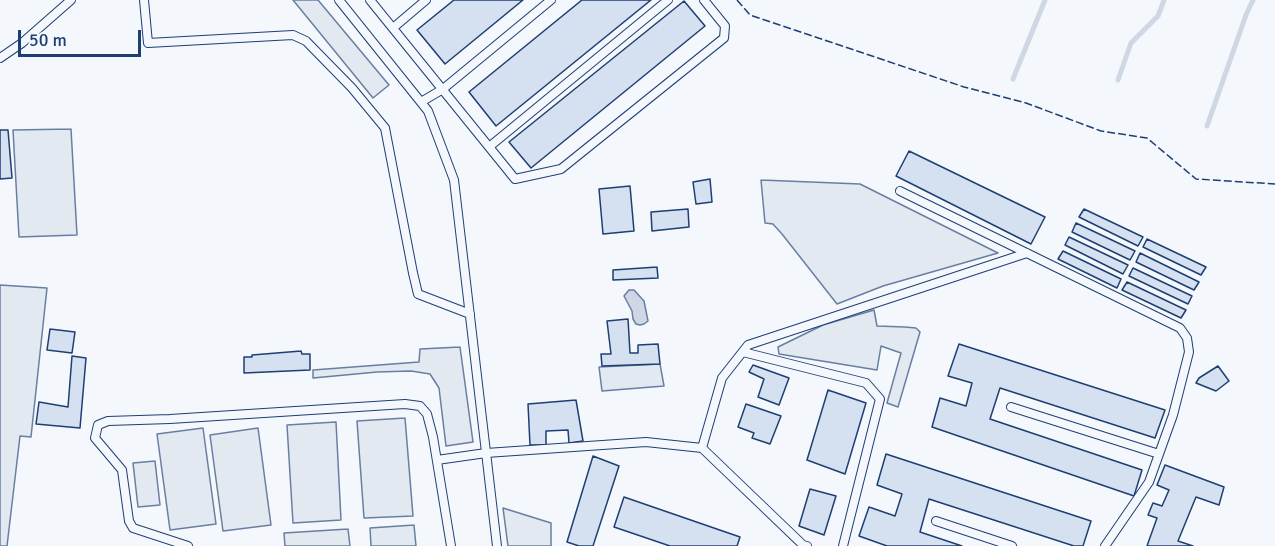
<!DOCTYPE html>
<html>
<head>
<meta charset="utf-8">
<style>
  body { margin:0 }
  #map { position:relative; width:1275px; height:546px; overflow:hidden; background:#f4f7fb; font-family:Signika,sans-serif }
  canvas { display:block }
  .scale { position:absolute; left:18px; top:30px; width:123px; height:27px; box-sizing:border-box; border:3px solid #1d3f73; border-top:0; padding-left:8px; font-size:18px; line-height:21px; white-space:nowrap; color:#1d3f73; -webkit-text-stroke:4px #f4f7fb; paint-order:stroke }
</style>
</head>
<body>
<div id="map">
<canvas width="1275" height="546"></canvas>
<div class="scale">50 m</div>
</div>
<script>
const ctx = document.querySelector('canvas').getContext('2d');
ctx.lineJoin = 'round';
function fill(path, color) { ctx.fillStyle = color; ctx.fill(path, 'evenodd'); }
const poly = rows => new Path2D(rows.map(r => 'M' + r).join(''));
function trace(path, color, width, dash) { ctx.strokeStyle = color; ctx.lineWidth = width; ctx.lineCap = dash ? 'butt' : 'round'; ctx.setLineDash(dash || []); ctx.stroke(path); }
const green = poly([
  [293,0,318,0,389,85,373,98,293,0],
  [71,129,77,235,19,237,13,130,71,129],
  [761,180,860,184,998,253,883,286,837,304,782,234,773,224,765,223,761,180],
  [0,285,47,288,31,437,20,436,7,546,0,546,0,285],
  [874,310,877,326,905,327,916,328,920,332,898,407,887,403,901,353,881,346,877,370,779,354,778,347,823,325,874,310],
  [460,347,473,442,446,446,439,388,430,374,411,371,377,372,313,378,313,370,419,362,420,349,460,347],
  [660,364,664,386,602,391,599,367,660,364],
  [405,418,413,516,364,518,357,421,405,418],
  [336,422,341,520,293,523,287,425,336,422],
  [203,428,216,524,170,530,157,434,203,428],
  [258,428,271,525,223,531,210,435,258,428],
  [155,461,160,505,138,507,133,463,155,461],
  [503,508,551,523,551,546,508,546,503,508],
  [414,525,416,546,371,546,370,528,414,525],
  [348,529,350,546,285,546,284,533,348,529]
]);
fill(green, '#e3e9f0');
trace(green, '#687fa3', 1.5);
const water = poly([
  [629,290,634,290,644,301,648,321,644,324,640,325,636,324,633,319,632,311,624,296,629,290]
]);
fill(water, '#cfd7e4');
trace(water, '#687fa3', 1.5);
trace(poly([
  [1013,79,1045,0],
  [1118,80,1131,43,1158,16,1164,0],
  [1207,126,1246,15,1253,0]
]), '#cfd7e4', 5);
const building = poly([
  [454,0,523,0,445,64,417,30,454,0],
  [582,0,651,0,496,126,469,92,582,0],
  [684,1,705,26,531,168,509,142,684,1],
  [0,130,8,130,12,178,0,179,0,130],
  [909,151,1045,217,1031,244,896,176,909,151],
  [710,179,712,202,696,204,693,182,710,179],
  [630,186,634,231,603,234,599,189,630,186],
  [688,209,689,227,652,231,651,212,688,209],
  [1084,209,1143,237,1138,246,1079,217,1084,209],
  [1076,223,1135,251,1130,260,1072,232,1076,223],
  [1069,237,1128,265,1123,274,1065,245,1069,237],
  [1147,239,1206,267,1201,275,1143,247,1147,239],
  [1063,251,1121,279,1117,288,1058,259,1063,251],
  [1140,253,1199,282,1194,290,1136,262,1140,253],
  [657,267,658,278,613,280,613,270,657,267],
  [1133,268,1192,296,1188,304,1129,276,1133,268],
  [1127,282,1186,310,1181,318,1122,290,1127,282],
  [628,319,630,353,638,353,638,345,658,344,660,364,602,366,601,354,611,354,607,321,628,319],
  [50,329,75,332,72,353,47,350,50,329],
  [959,344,1165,410,1155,438,1000,388,990,419,1142,470,1134,496,932,427,940,398,966,406,972,383,948,376,959,344],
  [301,351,302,354,310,354,310,370,244,373,244,357,252,357,252,355,301,351],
  [72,356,86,358,80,428,36,424,39,402,68,407,72,356],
  [753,365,789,378,779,405,758,397,764,379,749,372,753,365],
  [1218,366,1229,381,1216,391,1196,383,1199,378,1218,366],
  [828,390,866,403,845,474,807,460,828,390],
  [576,400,583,441,569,443,568,430,546,431,546,445,530,445,528,404,576,400],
  [746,404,781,416,770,444,752,438,754,433,738,427,746,404],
  [886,454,1091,521,1083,546,1074,546,929,499,920,532,962,546,887,546,859,536,869,507,895,516,902,494,877,485,886,454],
  [593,456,619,466,593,546,579,546,567,542,593,456],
  [1165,465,1224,487,1219,505,1196,497,1178,541,1193,546,1147,546,1157,518,1148,515,1153,503,1162,506,1169,490,1157,485,1165,465],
  [810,489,836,496,824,535,799,526,810,489],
  [624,497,740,537,737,546,670,546,614,527,624,497]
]);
fill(building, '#d5e0f0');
trace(building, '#1d3f73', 1.5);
const lane = poly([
  [144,0,148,43,293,35,306,41,352,88,385,128,413,273,418,294,470,314],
  [339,0,428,111,454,180,497,546],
  [370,0,515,179,561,169,724,38,725,26,704,0],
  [393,28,426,0],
  [0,58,22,43,71,0],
  [421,102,443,89,551,0],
  [489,147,668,0],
  [900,191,1180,328,1187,338,1189,352,1173,415,1149,482,1105,546],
  [743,352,866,383,880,399,843,546],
  [1011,407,1159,454],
  [702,448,722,378,748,345,1027,253],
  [437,460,486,453,646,442,702,448,803,545,807,546],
  [936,521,1012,546],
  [188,546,133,528,129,521,122,470,95,438,98,425,108,421,170,419,405,404,420,406,427,414,433,437,451,546]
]);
trace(lane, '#1d3f73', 10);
trace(lane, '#f4f7fb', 8);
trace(poly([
  [737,0,750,15,964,87,1026,103,1101,131,1147,138,1196,179,1275,184]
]), '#1d3f73', 1.5, [8, 3]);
</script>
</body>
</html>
